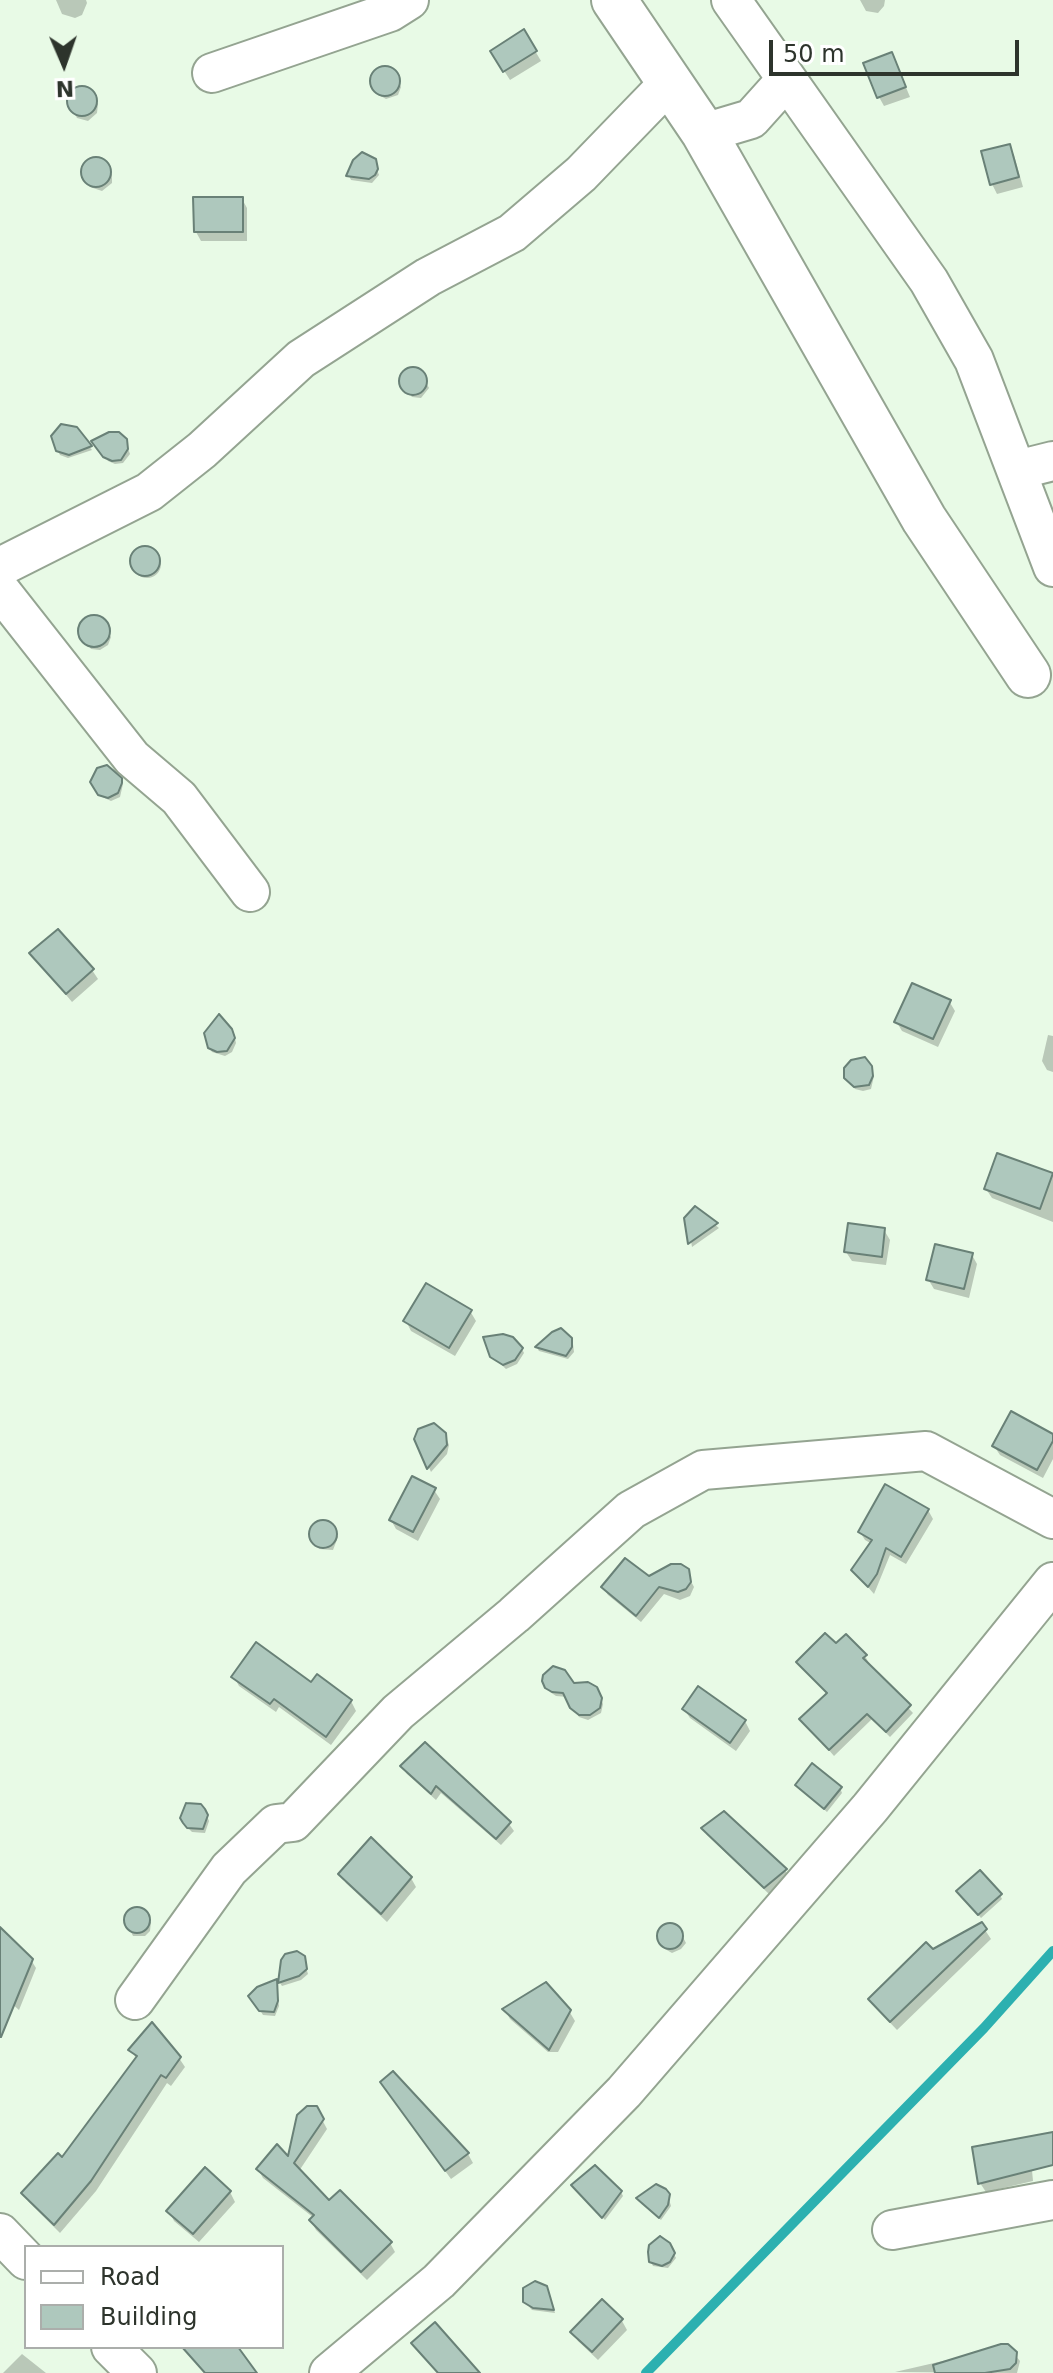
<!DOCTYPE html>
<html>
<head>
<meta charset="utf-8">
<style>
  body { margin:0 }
  #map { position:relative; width:1053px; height:2373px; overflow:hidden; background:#e8fae6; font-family:"DejaVu Sans",sans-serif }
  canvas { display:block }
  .legend { position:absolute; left:24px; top:2245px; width:260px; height:104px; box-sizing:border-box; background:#fff; border:2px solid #abaeab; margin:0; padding:10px 14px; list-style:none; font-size:24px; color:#2d342c }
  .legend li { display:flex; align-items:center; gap:16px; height:40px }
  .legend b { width:40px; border:2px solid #abaeab }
  .north { position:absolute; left:24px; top:24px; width:80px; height:80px; -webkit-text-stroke:6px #fff; paint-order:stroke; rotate:178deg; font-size:22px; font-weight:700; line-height:32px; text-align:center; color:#2d342c }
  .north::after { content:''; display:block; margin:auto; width:28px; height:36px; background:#2d342c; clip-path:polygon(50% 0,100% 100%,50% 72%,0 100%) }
  .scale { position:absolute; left:769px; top:40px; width:250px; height:36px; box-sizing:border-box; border:4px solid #2d342c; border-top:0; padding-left:10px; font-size:24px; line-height:28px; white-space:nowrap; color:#2d342c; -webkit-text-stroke:6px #fff; paint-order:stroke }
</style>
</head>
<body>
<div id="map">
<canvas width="1053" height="2373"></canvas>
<ul class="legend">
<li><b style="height:10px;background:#fff"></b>Road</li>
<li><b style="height:22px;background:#aec8bd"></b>Building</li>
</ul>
<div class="north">N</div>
<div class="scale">50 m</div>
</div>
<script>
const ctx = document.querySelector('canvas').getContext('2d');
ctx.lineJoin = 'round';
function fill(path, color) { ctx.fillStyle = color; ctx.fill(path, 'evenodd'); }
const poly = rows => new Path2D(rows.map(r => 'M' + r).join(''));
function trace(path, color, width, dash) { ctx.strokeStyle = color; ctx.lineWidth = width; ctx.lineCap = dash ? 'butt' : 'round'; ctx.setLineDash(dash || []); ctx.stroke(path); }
fill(poly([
  [56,0,86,0,87,3,82,15,75,18,62,14],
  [860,0,885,0,884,6,878,13,866,11],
  [524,32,541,61,510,80,492,52],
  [892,54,910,97,884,106,879,97],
  [385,68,396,74,401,87,398,95,386,99,379,95,373,78,377,71],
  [83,88,91,91,98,104,97,113,88,121,77,118,68,101,75,90],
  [1009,146,1014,155,1023,187,997,194,992,184],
  [94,159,104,162,112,174,112,183,102,191,90,187,83,174,85,166],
  [374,162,379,175,372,183,351,180,349,176],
  [242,199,247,208,247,241,201,241,196,232],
  [409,370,420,371,429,388,421,398,412,397,403,386,401,380],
  [75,429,92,450,68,458,60,455,53,441],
  [125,440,130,454,123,463,115,464,108,461,94,442],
  '133 564a14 14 0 1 1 28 0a14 14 0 1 1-28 0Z',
  [88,618,102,619,111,637,108,645,100,650,91,649,80,632,82,624],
  [120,779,123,784,120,797,111,801,98,795,96,790],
  [32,954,92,970,98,979,72,1002],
  [949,1001,955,1011,938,1047,902,1031,896,1021],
  [234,1035,236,1043,232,1052,225,1056,212,1052,209,1047],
  [1048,1035,1053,1036,1053,1072,1047,1070,1042,1061],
  [864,1059,874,1076,871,1089,863,1091,855,1089,849,1082],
  [1044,1172,1053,1174,1053,1222,992,1198,986,1189],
  [695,1209,719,1228,692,1247,687,1218],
  [884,1230,890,1240,886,1265,852,1261,846,1252],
  [972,1255,977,1264,969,1298,934,1289,928,1279],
  [470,1311,476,1321,455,1356,411,1331,406,1321],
  [553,1334,571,1339,573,1344,574,1352,568,1359,539,1351,537,1348],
  [522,1349,524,1353,517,1364,506,1369,492,1356],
  [445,1435,449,1445,447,1454,431,1472,416,1439],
  [1053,1437,1053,1459,1043,1478,1000,1455,994,1446],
  [434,1490,440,1499,418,1541,396,1529,391,1520],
  [928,1510,933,1519,906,1564,890,1555,874,1594,853,1570,872,1544,865,1540,860,1532],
  [322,1521,332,1525,338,1537,333,1550,319,1549,310,1534,314,1526],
  [684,1568,694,1587,690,1596,680,1600,664,1594,641,1622,608,1595,603,1588,649,1579],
  [836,1646,865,1656,869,1663,867,1665,913,1713,890,1737,872,1719,834,1756,802,1719,828,1695,798,1663],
  [234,1677,312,1685,351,1701,356,1711,331,1745,279,1707,276,1712,239,1686],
  [544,1681,574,1685,599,1694,603,1704,601,1713,588,1720,579,1717,568,1697,556,1696,550,1692],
  [684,1709,745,1721,750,1731,736,1751,690,1718],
  [402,1767,509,1824,514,1831,501,1845,441,1793,436,1800,407,1774],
  [797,1785,840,1788,842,1793,827,1812],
  [207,1816,209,1821,205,1833,192,1832,188,1828],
  [703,1829,785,1870,789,1877,769,1894,707,1835],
  [341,1874,411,1878,416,1887,387,1922,346,1883],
  [961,1895,1000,1895,1002,1899,981,1918],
  [136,1908,151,1922,150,1931,145,1936,133,1936,125,1920,129,1911],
  [676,1924,686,1943,681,1949,672,1953,665,1949,659,1937,661,1929,668,1925],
  [985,1930,991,1939,897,2030,876,2008,870,1999,933,1951],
  [0,1937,31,1960,36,1968,19,2010,0,1993],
  [303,1958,308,1974,301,1980,282,1986,280,1983,283,1961],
  [276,1982,279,2006,275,2016,263,2015,251,1996],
  [505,2010,569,2011,575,2021,558,2052,548,2052,510,2019],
  [131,2050,179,2058,185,2067,171,2086,167,2083,96,2191,60,2233,29,2202,23,2193,62,2160,137,2060],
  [393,2074,468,2154,473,2163,451,2179,388,2092],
  [316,2108,327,2129,299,2171,329,2203,390,2243,395,2252,367,2280,316,2230,311,2221,314,2218,263,2178,258,2169,290,2161],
  [1030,2149,1033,2181,986,2192,980,2183],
  [576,2190,621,2192,623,2196,605,2220],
  [230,2192,235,2202,199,2242,174,2221,169,2211],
  [668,2196,671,2206,661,2220,641,2202],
  [669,2244,676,2258,668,2268,653,2266,651,2262],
  [548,2293,555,2313,532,2310,525,2302],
  [602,2302,622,2321,627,2330,598,2360,578,2341,573,2332],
  [1008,2346,1020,2361,1017,2373,895,2372],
  [22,2354,46,2373,47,2373,3,2373]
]), '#0003');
trace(poly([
  [646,2373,984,2028,1053,1951]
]), '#2cb0b0', 10);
const building = poly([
  [524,29,537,51,503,72,490,51,524,29],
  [892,52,906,87,877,98,863,63,892,52],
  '370 81a15 15 0 1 1 30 0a15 15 0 1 1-30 0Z',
  '67 101a15 15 0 1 1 30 0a15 15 0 1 1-30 0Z',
  [1010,144,1019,177,990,185,981,151,1010,144],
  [362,152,376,159,378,169,375,175,369,179,346,176,353,160,362,152],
  '81 172a15 15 0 1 1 30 0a15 15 0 1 1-30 0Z',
  [193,197,243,197,243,232,194,232,193,197],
  '399 381a14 14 0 1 1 28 0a14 14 0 1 1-28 0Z',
  [61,424,77,427,92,446,69,455,56,451,51,436,61,424],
  [109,432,119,432,127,439,128,449,121,460,112,461,103,457,91,441,109,432],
  '130 561a15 15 0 1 1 30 0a15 15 0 1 1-30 0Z',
  '78 631a16 16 0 1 1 32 0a16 16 0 1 1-32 0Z',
  [107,765,122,778,122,783,118,793,108,798,98,795,90,782,97,768,107,765],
  [58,929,94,969,66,994,29,953,58,929],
  [912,983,951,1000,933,1039,894,1022,912,983],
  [219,1014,232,1029,235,1038,227,1051,217,1052,208,1048,204,1033,219,1014],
  [865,1057,872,1066,873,1076,869,1085,854,1087,844,1078,844,1068,851,1060,865,1057],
  [997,1153,1053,1173,1040,1209,984,1189,997,1153],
  [695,1206,718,1223,688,1244,684,1218,695,1206],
  [848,1223,885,1228,882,1257,844,1252,848,1223],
  [935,1244,973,1253,964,1289,926,1280,935,1244],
  [426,1283,472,1310,449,1348,403,1321,426,1283],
  [561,1328,572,1338,572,1347,566,1356,535,1347,552,1332,561,1328],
  [503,1334,513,1337,523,1348,515,1360,503,1365,490,1357,483,1337,503,1334],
  [1011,1411,1053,1434,1053,1441,1037,1470,992,1446,1011,1411],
  [434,1423,446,1433,447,1445,427,1469,414,1439,418,1429,434,1423],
  [412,1476,436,1488,413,1532,389,1520,412,1476],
  [885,1484,929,1509,901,1557,886,1548,877,1574,868,1587,851,1570,872,1540,858,1532,885,1484],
  '309 1534a14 14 0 1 1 28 0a14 14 0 1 1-28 0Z',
  [625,1558,649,1576,671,1564,681,1564,689,1569,691,1582,686,1589,678,1592,659,1587,636,1616,601,1587,625,1558],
  [825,1633,836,1643,846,1634,867,1655,863,1658,911,1705,886,1732,867,1714,829,1750,799,1719,827,1693,796,1662,825,1633],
  [256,1642,311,1682,317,1674,352,1700,326,1737,274,1699,270,1704,231,1677,256,1642],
  [553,1666,565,1670,574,1683,588,1682,597,1687,602,1698,600,1708,590,1715,579,1715,570,1708,563,1693,552,1692,545,1688,542,1681,543,1675,553,1666],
  [698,1686,746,1720,730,1743,682,1709,698,1686],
  [425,1742,511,1822,496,1839,436,1786,431,1794,400,1766,425,1742],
  [812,1763,842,1787,824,1809,795,1785,812,1763],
  [186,1803,201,1804,205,1809,208,1815,203,1829,187,1828,183,1823,180,1818,186,1803],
  [724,1811,787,1869,764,1888,701,1828,724,1811],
  [371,1837,412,1877,381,1914,338,1874,371,1837],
  [980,1870,1002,1894,978,1915,956,1891,980,1870],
  '124 1920a13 13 0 1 1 26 0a13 13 0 1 1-26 0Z',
  [982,1922,987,1929,890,2022,868,1999,926,1942,933,1949,982,1922],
  '657 1936a13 13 0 1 1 26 0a13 13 0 1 1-26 0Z',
  [0,1927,33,1959,1,2037,0,2037,0,1927],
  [297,1951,305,1956,307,1969,299,1976,278,1983,281,1960,285,1954,297,1951],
  [277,1979,278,2001,274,2012,259,2011,248,1996,257,1987,277,1979],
  [546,1982,571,2010,549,2050,502,2009,546,1982],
  [152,2022,181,2057,166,2078,161,2075,91,2181,54,2225,21,2193,58,2153,62,2157,137,2056,128,2050,152,2022],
  [393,2071,469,2153,445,2171,380,2082,393,2071],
  [307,2106,317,2106,324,2119,294,2163,329,2200,340,2190,392,2242,361,2272,309,2220,314,2215,256,2169,277,2144,288,2156,297,2115,307,2106],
  [1053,2132,1053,2165,978,2184,972,2147,1053,2132],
  [595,2165,622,2191,602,2218,571,2185,595,2165],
  [205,2167,231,2191,193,2234,166,2211,205,2167],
  [656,2184,666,2189,670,2194,668,2205,659,2218,636,2198,656,2184],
  [660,2236,670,2243,675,2253,670,2262,662,2266,649,2262,648,2252,649,2245,660,2236],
  [535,2281,547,2286,554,2310,533,2308,523,2302,523,2288,535,2281],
  [602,2299,623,2319,592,2352,570,2332,602,2299],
  [435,2322,480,2373,438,2373,411,2343,435,2322],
  [1001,2344,1008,2344,1017,2352,1016,2363,1010,2369,985,2373,935,2373,933,2365,1001,2344],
  [182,2347,238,2347,257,2373,205,2373,182,2347]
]);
fill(building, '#aec8bd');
trace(building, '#698177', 2);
const street = poly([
  [731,0,929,281,974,360,1053,567],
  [212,73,390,12,409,0],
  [704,133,751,119,786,80],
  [1017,470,1053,461],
  [0,567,149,492,202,450,301,359,428,277,512,233,581,174,670,82],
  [0,590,132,758,179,798,250,892],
  [135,2000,229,1869,276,1824,293,1822,398,1712,514,1615,631,1510,703,1470,926,1451,1053,1519],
  [892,2230,1053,2200],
  [0,2233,26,2260],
  [111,2347,137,2373],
  [329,2373,439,2281,624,2092,870,1808,1053,1582]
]);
const secondary = poly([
  [614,0,704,133,924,519,1028,675]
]);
trace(street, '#94a491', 42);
trace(secondary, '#94a491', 48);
trace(street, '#fff', 38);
trace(secondary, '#fff', 44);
</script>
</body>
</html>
